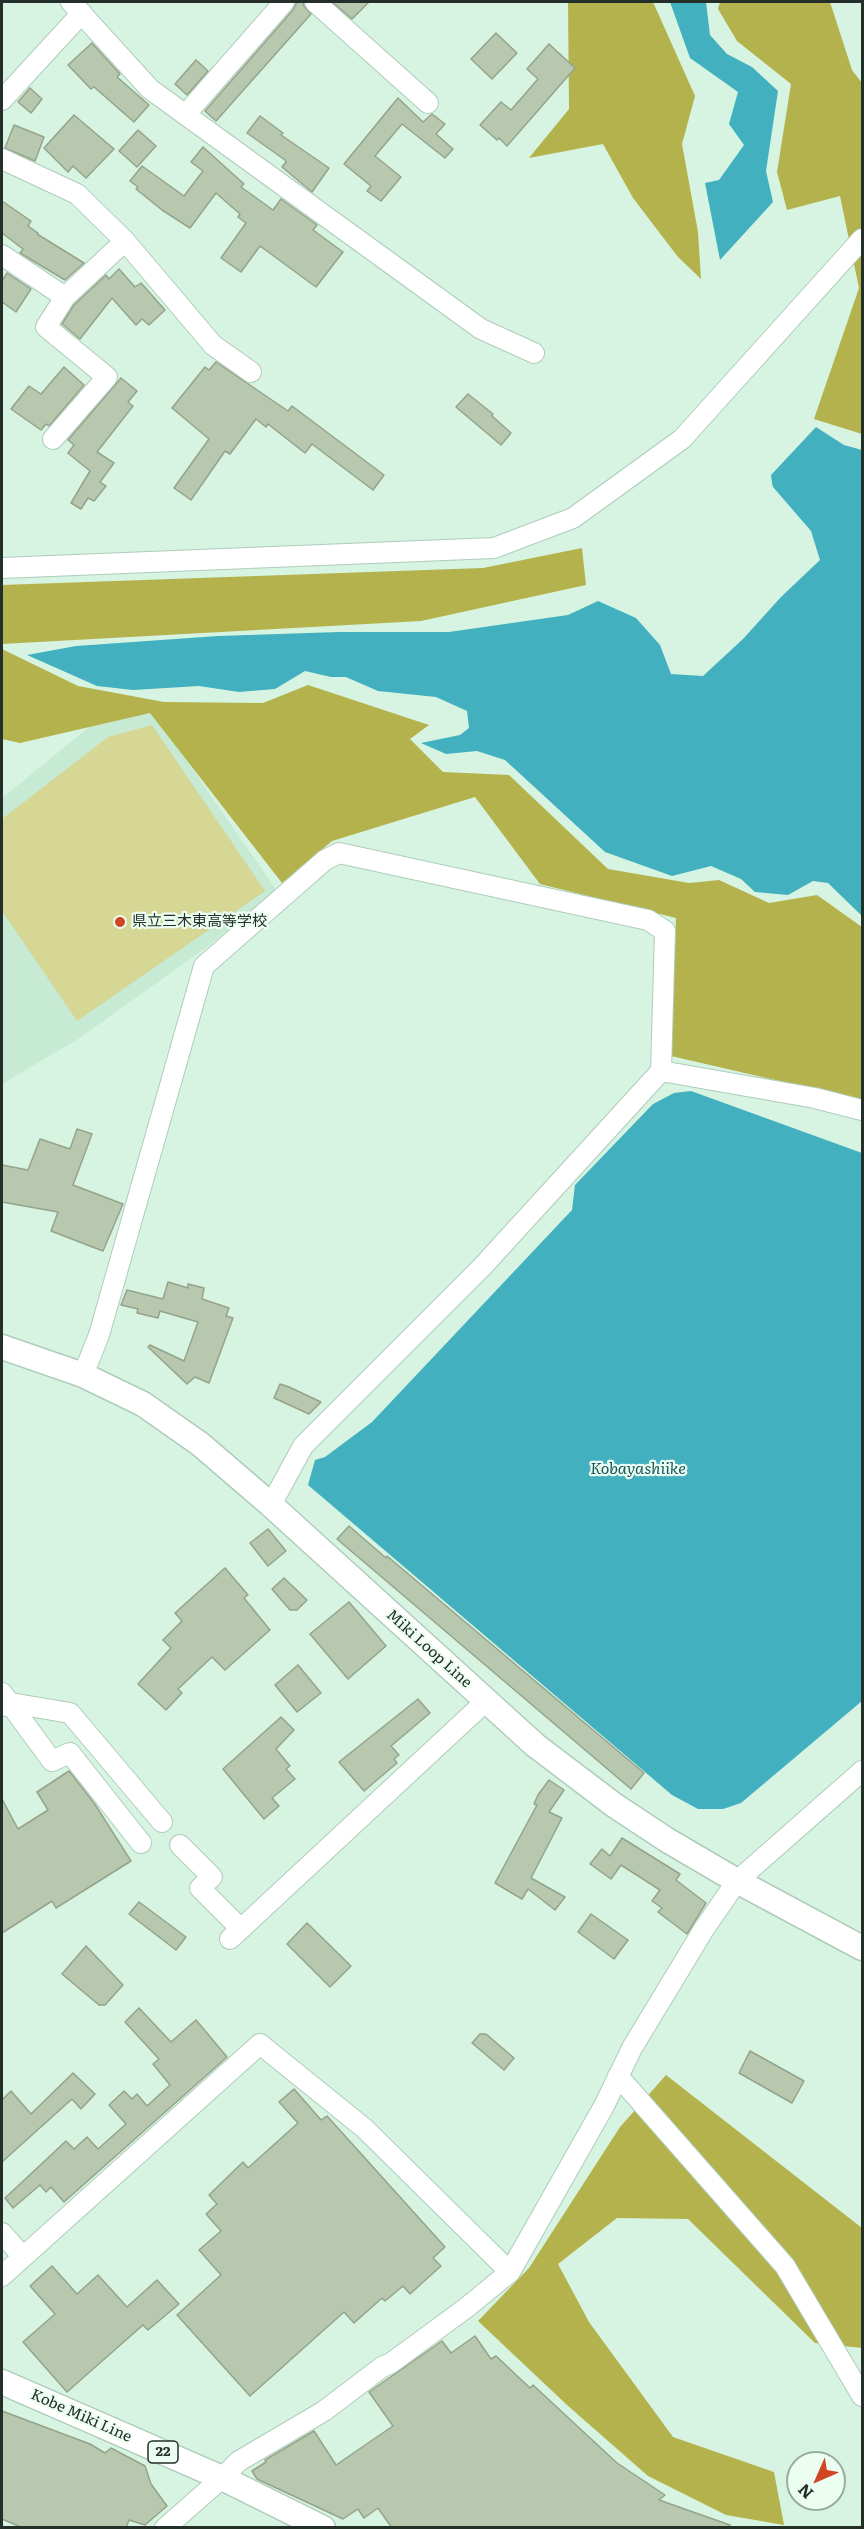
<!DOCTYPE html>
<html>
<head>
<meta charset="utf-8">
<style>
  body { margin:0 }
  #map { position:relative; width:864px; height:2529px; overflow:hidden; background:#d6f4e1; font-family:Literata,serif }
  canvas { display:block }
  .frame { position:absolute; inset:0; border:3px solid #232f28; pointer-events:none }
  .north { position:absolute; left:786px; top:2451px; width:60px; height:60px; box-sizing:border-box; background:#ecfef2; border:2px solid #9caba1; border-radius:50%; rotate:225deg; font-size:16px; font-weight:700; line-height:24px; text-align:center; color:#232f28 }
  .north::after { content:''; display:block; margin:auto; width:21px; height:27px; background:#d04625; clip-path:polygon(50% 0,100% 100%,50% 72%,0 100%) }
</style>
</head>
<body>
<div id="map">
<canvas width="864" height="2529"></canvas>
<div class="frame"></div>
<div class="north">N</div>
</div>
<script>
const ctx = document.querySelector('canvas').getContext('2d');
ctx.lineJoin = 'round';
function fill(path, color) { ctx.fillStyle = color; ctx.fill(path, 'evenodd'); }
const poly = rows => new Path2D(rows.map(r => 'M' + r).join(''));
function trace(path, color, width, dash) { ctx.strokeStyle = color; ctx.lineWidth = width; ctx.lineCap = dash ? 'butt' : 'round'; ctx.setLineDash(dash || []); ctx.stroke(path); }
function label(font, color, halo, rows, align = 'center') {
  ctx.font = font + ' Literata,"Noto Sans JP",serif'; ctx.lineWidth = 4.5; ctx.setLineDash([]); ctx.textBaseline = 'middle'; ctx.strokeStyle = halo; ctx.fillStyle = color; for (const [text, x, y, turn = 0] of rows) {
    ctx.save(); ctx.translate(x, y); ctx.rotate((+turn || 0) * Math.PI / 180); ctx.textAlign = isNaN(turn) ? turn : align; if (halo) ctx.strokeText(text, 0, 0); ctx.fillText(text, 0, 0); ctx.restore();
  }
}
fill(poly([
  [150,708,277,891,200,952,78,1039,2,1084,2,798,98,720]
]), '#c6ead3');
fill(poly([
  [152,725,265,891,77,1021,2,911,2,819,108,737]
]), '#d6d794');
fill(poly([
  [568,2,653,2,695,96,682,144,698,232,701,279,678,257,633,198,603,144,529,158,569,109],
  [720,2,830,2,852,70,862,83,862,434,814,419,859,288,840,196,787,210,777,172,791,84,737,41,718,9],
  [582,548,586,585,421,621,2,644,2,585,483,568],
  [2,649,78,686,164,702,263,703,308,685,429,725,410,739,443,772,509,775,608,869,689,883,719,880,769,903,817,895,862,927,862,1100,671,1056,676,918,540,884,475,797,332,841,282,883,150,713,20,743,2,739],
  [666,2075,862,2228,862,2348,815,2343,688,2219,617,2218,558,2264,589,2322,673,2437,774,2472,784,2525,726,2515,648,2476,567,2405,478,2321,529,2268,620,2127]
]), '#b4b24c');
fill(poly([
  [670,2,706,2,710,35,727,54,752,67,778,91,766,171,773,202,720,260,705,183,719,180,744,145,729,124,738,92,690,58],
  [816,427,844,445,862,450,862,916,828,883,813,881,788,895,755,892,741,879,711,866,672,876,605,852,505,760,477,751,446,754,421,743,460,735,469,728,467,711,436,697,378,691,346,677,331,677,305,671,275,689,239,692,199,686,133,690,97,686,27,655,76,646,218,636,339,632,449,632,568,615,598,601,636,618,660,645,671,674,703,676,743,639,781,597,820,560,811,531,773,487,772,483,771,475],
  [691,1091,862,1153,862,1701,741,1803,723,1809,698,1809,672,1795,308,1485,315,1460,325,1457,372,1422,572,1210,575,1185,653,1104,674,1093]
]), '#42b0bf');
const building = poly([
  [297,2,303,2,304,6,311,14,216,121,205,111,293,10,297,2],
  [332,2,369,2,352,19,332,2],
  [496,33,517,53,492,79,471,59,496,33],
  [92,43,120,74,117,77,149,105,134,122,94,87,91,89,68,65,92,43],
  [549,44,575,68,507,146,499,138,497,140,480,125,501,102,511,110,538,79,527,69,549,44],
  [196,60,208,71,187,95,175,84,196,60],
  [30,88,42,99,31,113,18,102,30,88],
  [398,98,423,122,432,114,445,124,436,134,453,149,445,158,402,124,375,156,401,177,381,201,367,191,371,186,344,164,398,98],
  [74,115,114,149,86,178,73,166,68,172,44,148,74,115],
  [260,116,283,133,281,135,329,168,312,192,282,167,286,162,285,160,247,133,260,116],
  [14,125,44,137,35,161,5,148,14,125],
  [138,130,156,146,137,167,119,151,138,130],
  [203,147,244,184,241,187,273,210,281,199,317,225,313,230,343,252,316,287,260,246,241,272,221,258,246,223,238,217,240,214,216,193,190,228,162,210,136,189,138,187,130,181,142,166,184,196,203,171,191,162,203,147],
  [2,201,31,221,28,226,38,233,37,234,84,263,65,280,20,253,23,249,2,233,2,201],
  [119,269,135,287,141,283,165,310,149,325,142,319,136,325,112,298,80,339,62,324,74,305,106,275,109,279,119,269],
  [7,273,31,289,16,312,2,302,2,281,7,273],
  [216,362,288,411,292,406,384,475,373,490,312,444,305,453,268,424,266,427,256,419,230,454,225,451,191,500,174,488,209,439,172,408,205,367,209,370,216,362],
  [64,367,84,385,49,426,46,424,41,430,11,409,29,386,41,394,64,367],
  [121,378,137,391,128,402,133,406,97,452,114,463,100,482,106,486,94,501,88,498,81,509,71,503,90,471,69,454,68,453,74,445,68,440,121,378],
  [468,394,493,414,492,416,511,433,501,445,456,407,468,394],
  [77,1129,92,1134,73,1185,123,1204,103,1251,51,1231,58,1212,2,1202,2,1165,28,1170,40,1139,70,1149,77,1129],
  [168,1282,188,1288,188,1284,204,1288,202,1299,229,1308,226,1316,233,1318,209,1383,195,1377,187,1384,148,1347,150,1345,184,1361,198,1322,160,1311,158,1318,137,1313,138,1309,121,1305,127,1290,163,1299,168,1282],
  [280,1384,289,1387,321,1402,309,1414,274,1398,280,1384],
  [349,1526,386,1558,387,1556,644,1773,631,1789,337,1539,349,1526],
  [268,1529,286,1551,268,1566,250,1543,268,1529],
  [225,1568,248,1595,244,1598,270,1630,225,1670,212,1657,178,1689,182,1693,166,1710,138,1684,171,1648,163,1640,182,1621,175,1613,225,1568],
  [284,1578,307,1600,297,1610,290,1610,272,1589,284,1578],
  [349,1602,386,1646,348,1679,310,1634,349,1602],
  [298,1665,321,1693,297,1712,275,1685,298,1665],
  [418,1699,430,1713,391,1746,399,1755,394,1759,397,1763,364,1791,339,1762,418,1699],
  [281,1717,294,1730,276,1749,290,1766,286,1769,295,1779,272,1798,279,1806,264,1819,223,1769,281,1717],
  [69,1771,94,1803,131,1861,56,1908,52,1901,2,1933,2,1799,18,1829,48,1810,37,1792,69,1771],
  [549,1780,564,1790,549,1812,562,1818,531,1878,565,1897,555,1910,528,1889,522,1899,495,1883,537,1805,534,1804,538,1795,549,1780],
  [622,1838,680,1874,676,1880,706,1903,687,1934,658,1912,662,1908,652,1901,660,1890,621,1865,611,1879,590,1864,602,1849,610,1856,622,1838],
  [139,1902,186,1937,176,1950,129,1914,139,1902],
  [591,1914,628,1940,614,1959,578,1932,591,1914],
  [307,1923,351,1966,330,1987,287,1944,307,1923],
  [86,1946,123,1985,105,2005,99,2005,62,1974,86,1946],
  [139,2008,171,2042,196,2020,227,2057,64,2202,51,2187,46,2192,40,2185,13,2208,5,2198,66,2141,74,2149,87,2137,98,2149,126,2124,109,2105,124,2091,132,2099,137,2094,147,2106,170,2085,153,2064,159,2059,125,2022,139,2008],
  [480,2034,486,2034,514,2058,504,2070,472,2043,480,2034],
  [750,2051,804,2081,792,2103,739,2073,750,2051],
  [73,2073,95,2094,81,2109,72,2099,2,2162,2,2100,11,2091,31,2114,73,2073],
  [294,2089,321,2120,327,2116,445,2247,433,2258,441,2266,410,2294,403,2286,385,2301,382,2298,354,2323,344,2312,250,2396,177,2315,221,2275,199,2250,221,2231,206,2214,217,2204,209,2195,243,2162,248,2168,298,2123,279,2102,294,2089],
  [52,2266,77,2294,98,2275,127,2307,157,2280,179,2304,148,2330,143,2325,67,2392,23,2342,55,2314,30,2286,52,2266],
  [475,2336,491,2359,496,2356,530,2388,533,2385,617,2463,665,2495,659,2500,730,2525,729,2528,392,2528,378,2508,364,2518,358,2509,343,2519,257,2479,252,2471,266,2462,265,2460,314,2431,336,2465,393,2426,369,2392,442,2341,451,2353,475,2336],
  [2,2411,90,2444,105,2453,111,2448,145,2466,151,2484,167,2506,145,2525,129,2520,126,2528,23,2528,2,2519,2,2411]
]);
fill(building, '#b8c8ae');
trace(building, '#94a38a', 1.5);
const minor = poly([
  [71,2,150,89,481,329,534,353],
  [315,2,428,103],
  [2,100,82,13],
  [186,114,284,2],
  [2,159,77,194,125,241,213,345,251,372],
  [2,255,65,297],
  [53,439,107,377,46,327,65,297,125,241],
  [2,568,494,548,573,518,682,439,862,239],
  [661,1071,815,1098,862,1110],
  [83,1375,99,1335,204,966,325,860,339,853,648,920,665,931,661,1071,482,1267,303,1446,271,1505],
  [2,1693,52,1761,70,1753,141,1843],
  [6,1706,11,1703,70,1713,162,1822],
  [180,1845,212,1877,200,1888,241,1929],
  [230,1939,486,1701],
  [618,2076,785,2266,862,2396],
  [2,2233,23,2257],
  [2,2276,260,2044,364,2128,510,2272],
  [165,2528,222,2478,239,2461,324,2411,382,2367,391,2363,466,2308,510,2272,604,2106,632,2048,704,1929,737,1881,862,1771]
]);
const major = poly([
  [2,1347,83,1375,143,1404,200,1444,271,1505,535,1745,614,1805,667,1840,737,1881,862,1948],
  [2,2382,222,2478,323,2528]
]);
trace(minor, '#afccba', 22);
trace(major, '#afccba', 27);
trace(minor, '#fff', 20);
trace(major, '#fff', 24);
for (const [x, y, r, color] of [
  [120,922,6,"#d04625"]
]) { const dot = new Path2D(); dot.arc(x, y, r, 0, 2 * Math.PI); ctx.fillStyle = color; ctx.fill(dot); trace(dot, '#ecfef2', 2); }
for (const [x, y, w] of [
  [163,2452,30]
]) { const box = new Path2D(); box.roundRect(x - w / 2, y - 11, w, 22, 4.5); ctx.fillStyle = '#ecfef2'; ctx.fill(box); trace(box, '#232f28', 1.5); }
label('bold 14px', '#232f28', null, [
  ["22",163,2452]
]);
label('15px', '#232f28', '#ecfef2', [
  ["県立三木東高等学校",132,922]
], 'left');
label('15px', '#232f28', '#ecfef2', [
  ["Miki Loop Line",429,1649,42],
  ["Kobe Miki Line",81,2416,24]
]);
label('italic 16px', '#17555d', '#ecfef2', [
  ["Kobayashiike",638,1469]
]);
</script>
</body>
</html>
